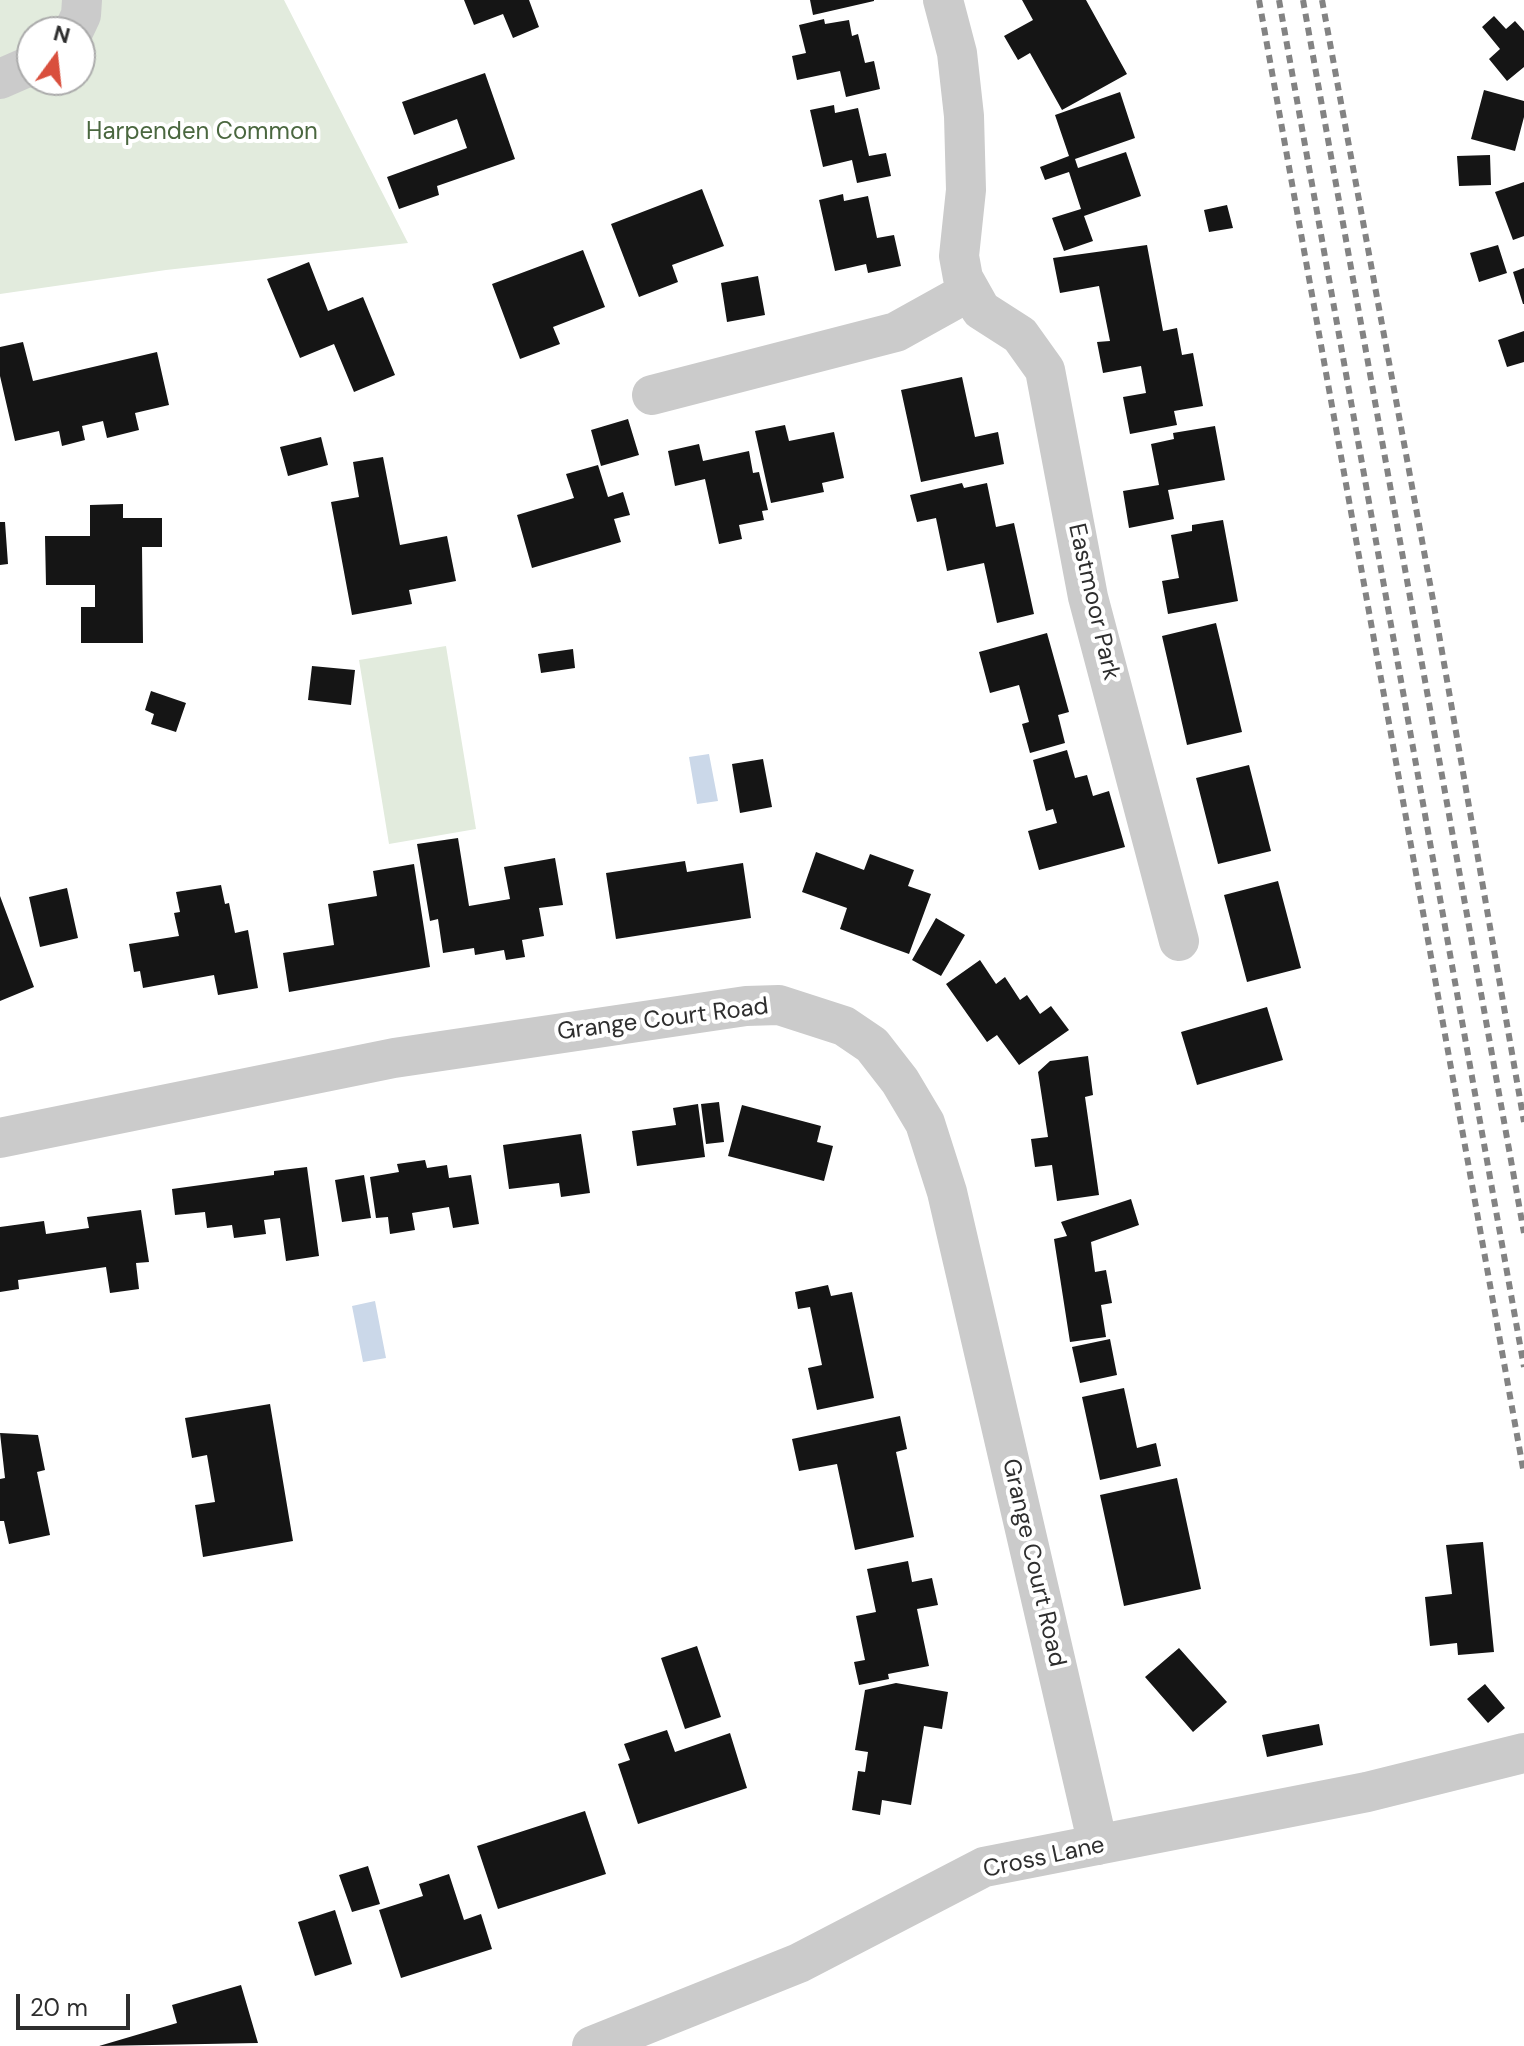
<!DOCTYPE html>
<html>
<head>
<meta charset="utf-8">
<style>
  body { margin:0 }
  #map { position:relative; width:1524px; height:2046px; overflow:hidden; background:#fff; font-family:"DM Sans",sans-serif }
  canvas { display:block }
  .north { position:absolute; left:16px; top:16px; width:80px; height:80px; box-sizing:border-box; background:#fff; border:2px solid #ababab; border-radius:50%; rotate:15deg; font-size:22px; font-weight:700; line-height:32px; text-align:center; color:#2e2e2e }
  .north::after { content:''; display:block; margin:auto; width:28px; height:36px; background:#d94f3d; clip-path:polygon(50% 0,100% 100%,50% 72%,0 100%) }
  .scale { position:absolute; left:16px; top:1994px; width:114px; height:36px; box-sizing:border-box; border:4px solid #2e2e2e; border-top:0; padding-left:10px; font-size:24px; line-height:28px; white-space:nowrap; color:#2e2e2e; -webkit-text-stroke:6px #fff; paint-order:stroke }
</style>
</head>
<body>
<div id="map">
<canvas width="1524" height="2046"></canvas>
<div class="north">N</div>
<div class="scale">20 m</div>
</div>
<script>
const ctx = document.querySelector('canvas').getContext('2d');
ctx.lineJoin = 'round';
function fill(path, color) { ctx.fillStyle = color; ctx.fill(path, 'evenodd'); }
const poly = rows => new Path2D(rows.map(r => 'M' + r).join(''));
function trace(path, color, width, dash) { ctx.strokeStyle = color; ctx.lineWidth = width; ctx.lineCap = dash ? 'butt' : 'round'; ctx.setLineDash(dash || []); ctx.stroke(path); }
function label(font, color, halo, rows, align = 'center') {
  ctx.font = font + ' "DM Sans",sans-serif'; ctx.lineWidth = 8; ctx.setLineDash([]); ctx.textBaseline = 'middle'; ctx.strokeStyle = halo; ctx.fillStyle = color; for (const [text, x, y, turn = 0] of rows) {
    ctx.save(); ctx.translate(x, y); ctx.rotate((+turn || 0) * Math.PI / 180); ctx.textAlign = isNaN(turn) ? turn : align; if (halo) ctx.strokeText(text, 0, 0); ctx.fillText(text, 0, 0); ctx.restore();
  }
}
fill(poly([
  [0,0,284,0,408,243,166,270,0,294],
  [32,32,80,32,80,80,32,80],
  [446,646,476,829,389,844,359,660]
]), '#e2ebdd');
fill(poly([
  [709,754,718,801,697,804,689,757],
  [375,1301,386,1358,363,1362,352,1306]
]), '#cbd8e9');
fill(poly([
  [464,0,529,0,539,27,513,38,503,14,474,25],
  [810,0,874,0,874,1,813,15],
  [1022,0,1086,0,1127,74,1062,110,1030,53,1018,60,1004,36,1033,20],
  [1494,16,1506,29,1515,21,1524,31,1524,67,1507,81,1489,59,1500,49,1482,27],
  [824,19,825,24,849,20,852,36,858,34,865,63,874,61,880,89,846,97,840,71,797,80,792,56,806,53,799,25],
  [485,73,515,159,437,186,439,195,399,209,387,177,467,148,457,119,414,135,402,102],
  [1484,90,1524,101,1524,117,1515,151,1471,139],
  [1120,92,1135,138,1075,159,1078,168,1126,152,1141,196,1084,216,1093,241,1064,251,1052,218,1081,209,1069,172,1045,180,1040,167,1069,156,1055,115],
  [834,105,835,113,858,108,869,156,886,153,891,176,857,183,852,160,823,167,810,110],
  [1490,155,1491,185,1459,186,1457,156],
  [1524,182,1524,236,1513,240,1495,192],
  [702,189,724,246,672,265,678,282,639,297,611,224],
  [843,194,844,201,868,196,877,238,894,235,901,266,868,273,866,264,835,271,819,200],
  [1227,205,1233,228,1209,232,1204,210],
  [1147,245,1163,331,1177,328,1182,355,1193,353,1203,406,1174,411,1177,425,1130,434,1123,397,1146,393,1141,366,1103,373,1097,342,1110,341,1099,286,1060,293,1053,258],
  [1498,245,1507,273,1479,282,1470,253],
  [583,250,605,307,553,327,560,344,520,359,492,284],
  [309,262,328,311,363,297,395,375,354,392,334,344,300,358,267,279],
  [1524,268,1524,304,1523,304,1513,272],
  [758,276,765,315,727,322,721,283],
  [1524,331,1524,362,1507,367,1498,340],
  [23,342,33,381,157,352,169,405,135,413,139,430,107,438,103,421,82,426,85,440,62,446,59,431,15,441,0,376,0,347],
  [962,377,975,437,998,432,1004,464,921,482,901,390],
  [628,419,639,455,601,466,591,430],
  [785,425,789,441,834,432,844,478,822,483,824,492,771,503,755,431],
  [1215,426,1225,480,1168,490,1174,519,1129,528,1123,491,1159,485,1151,444,1174,439,1173,433],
  [321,437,328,465,288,476,280,447],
  [699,444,703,461,749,451,753,473,759,472,768,510,762,511,764,520,739,525,742,539,719,544,705,479,675,486,668,451],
  [383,457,400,545,447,536,456,581,409,590,412,604,352,615,331,502,359,497,353,462],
  [598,465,608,497,623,492,630,515,614,519,621,542,532,568,517,515,574,498,566,474],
  [962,483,964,488,987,483,996,527,1014,523,1034,614,997,623,984,563,947,571,936,518,917,522,910,495],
  [123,504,123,518,162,518,162,547,142,547,143,643,81,643,81,607,95,607,95,585,46,585,45,536,90,536,90,505],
  [1223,520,1238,601,1168,614,1162,581,1179,578,1171,535,1192,531,1192,525],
  [0,522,5,522,8,564,0,565],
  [1216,623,1242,732,1187,745,1162,636],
  [1047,633,1069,712,1058,715,1065,743,1030,753,1022,724,1029,722,1019,685,990,693,979,652],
  [573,649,575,668,541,673,538,654],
  [312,666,355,670,351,705,308,700],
  [151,691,186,703,176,732,151,724,154,714,145,710],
  [1067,750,1075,778,1087,775,1093,796,1109,791,1125,847,1039,870,1028,831,1057,823,1053,809,1046,811,1033,760],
  [763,759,772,807,740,813,732,764],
  [1249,765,1271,851,1218,864,1196,778],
  [458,838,469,906,510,899,504,867,555,858,563,905,539,908,544,936,522,940,525,957,506,960,504,950,475,955,474,948,443,953,438,919,430,921,417,844],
  [816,852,864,870,870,854,914,870,908,886,931,894,909,954,840,929,847,908,802,892],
  [685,861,687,872,743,863,751,918,616,939,606,873],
  [414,864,430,967,289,992,283,953,334,945,328,904,377,896,373,871],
  [1278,881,1301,968,1247,982,1224,895],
  [221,885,225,904,229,903,235,933,248,930,258,988,218,995,214,975,143,988,140,971,134,972,129,944,179,936,174,913,180,912,176,892],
  [67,888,78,938,40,947,29,897],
  [0,896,34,987,0,1001],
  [936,918,965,935,941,976,912,960],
  [980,960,996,984,1005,977,1020,1000,1027,995,1040,1014,1051,1006,1069,1030,1019,1065,997,1035,987,1042,946,984],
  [1267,1007,1283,1060,1197,1085,1181,1032],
  [1088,1056,1093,1095,1085,1097,1099,1195,1057,1201,1052,1165,1035,1167,1031,1139,1048,1137,1038,1072,1050,1061],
  [719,1102,724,1142,706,1144,701,1104],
  [698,1104,705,1157,637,1166,632,1131,676,1125,673,1108],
  [742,1105,821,1126,817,1142,833,1146,824,1181,728,1156],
  [581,1134,590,1193,561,1197,559,1183,509,1189,503,1145],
  [425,1160,427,1168,447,1165,449,1178,471,1175,479,1224,453,1228,449,1207,412,1213,415,1230,390,1234,388,1217,376,1218,370,1177,399,1172,397,1164],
  [307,1167,319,1256,286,1261,280,1218,264,1220,266,1234,234,1238,232,1225,207,1228,205,1212,175,1215,172,1189,274,1175,274,1171],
  [364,1175,371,1218,342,1222,335,1180],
  [1131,1199,1139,1225,1091,1242,1095,1272,1106,1270,1112,1303,1101,1305,1106,1337,1070,1342,1054,1239,1067,1236,1061,1222],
  [141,1210,149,1262,136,1263,139,1289,110,1293,106,1267,18,1280,19,1289,0,1292,0,1227,44,1221,46,1234,89,1228,87,1217],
  [828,1285,831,1296,852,1292,874,1398,817,1410,808,1368,822,1365,810,1307,798,1309,795,1292],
  [1110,1339,1117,1375,1080,1383,1072,1347],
  [1124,1388,1137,1448,1156,1443,1161,1466,1100,1480,1082,1397],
  [270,1404,293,1541,203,1557,195,1505,215,1502,207,1455,192,1458,185,1418],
  [900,1416,907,1449,896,1452,914,1537,855,1550,837,1464,799,1471,792,1439],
  [0,1433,38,1435,45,1470,37,1472,50,1535,9,1544,4,1521,0,1521,0,1479,5,1478],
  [1177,1478,1201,1589,1124,1606,1100,1495],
  [1483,1542,1494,1652,1458,1655,1457,1643,1430,1646,1425,1597,1452,1594,1446,1545],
  [908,1561,912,1582,932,1578,938,1605,917,1609,929,1666,888,1674,889,1679,859,1685,854,1662,865,1660,856,1616,876,1612,867,1569],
  [697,1646,721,1717,685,1729,661,1658],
  [1179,1648,1227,1702,1193,1732,1145,1677],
  [896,1683,948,1692,942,1729,924,1726,911,1805,882,1800,880,1815,852,1810,858,1771,865,1772,868,1752,855,1750,865,1690],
  [1485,1684,1505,1708,1488,1723,1467,1699],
  [1319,1724,1323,1745,1267,1757,1262,1735],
  [667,1730,675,1752,730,1733,747,1788,638,1824,618,1764,630,1760,624,1744],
  [585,1811,606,1874,498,1909,477,1846],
  [368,1866,380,1904,352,1912,339,1875],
  [449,1874,464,1920,481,1914,492,1949,401,1978,379,1910,423,1896,419,1884],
  [335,1910,352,1964,315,1976,298,1922],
  [241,1985,258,2043,99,2046,177,2023,172,2005]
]), '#151515');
trace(poly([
  [943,0,957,53,964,116,966,190,959,256,963,278,981,310,1020,335,1045,370,1088,597,1179,941],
  [73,32,81,15,82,0],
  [0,79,32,65],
  [652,395,896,332,968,292],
  [0,1138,394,1058,746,1006,779,1005,844,1026,872,1045,900,1081,925,1123,947,1192,1098,1845],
  [592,2046,799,1963,984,1867,1367,1792,1524,1753]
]), '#cbcbcb', 40);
trace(poly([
  [1259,0,1524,1474],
  [1279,0,1524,1367],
  [1303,0,1524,1233],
  [1322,0,1433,600,1524,1122]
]), '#838383', 6, [8, 6]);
label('24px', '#4a673f', '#fff', [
  ["Harpenden Common",202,133]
]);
label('24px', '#2e2e2e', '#fff', [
  ["Eastmoor Park",1093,602,77],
  ["Grange Court Road",663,1020,-7],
  ["Grange Court Road",1033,1563,77],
  ["Cross Lane",1044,1858,-12]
]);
</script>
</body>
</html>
